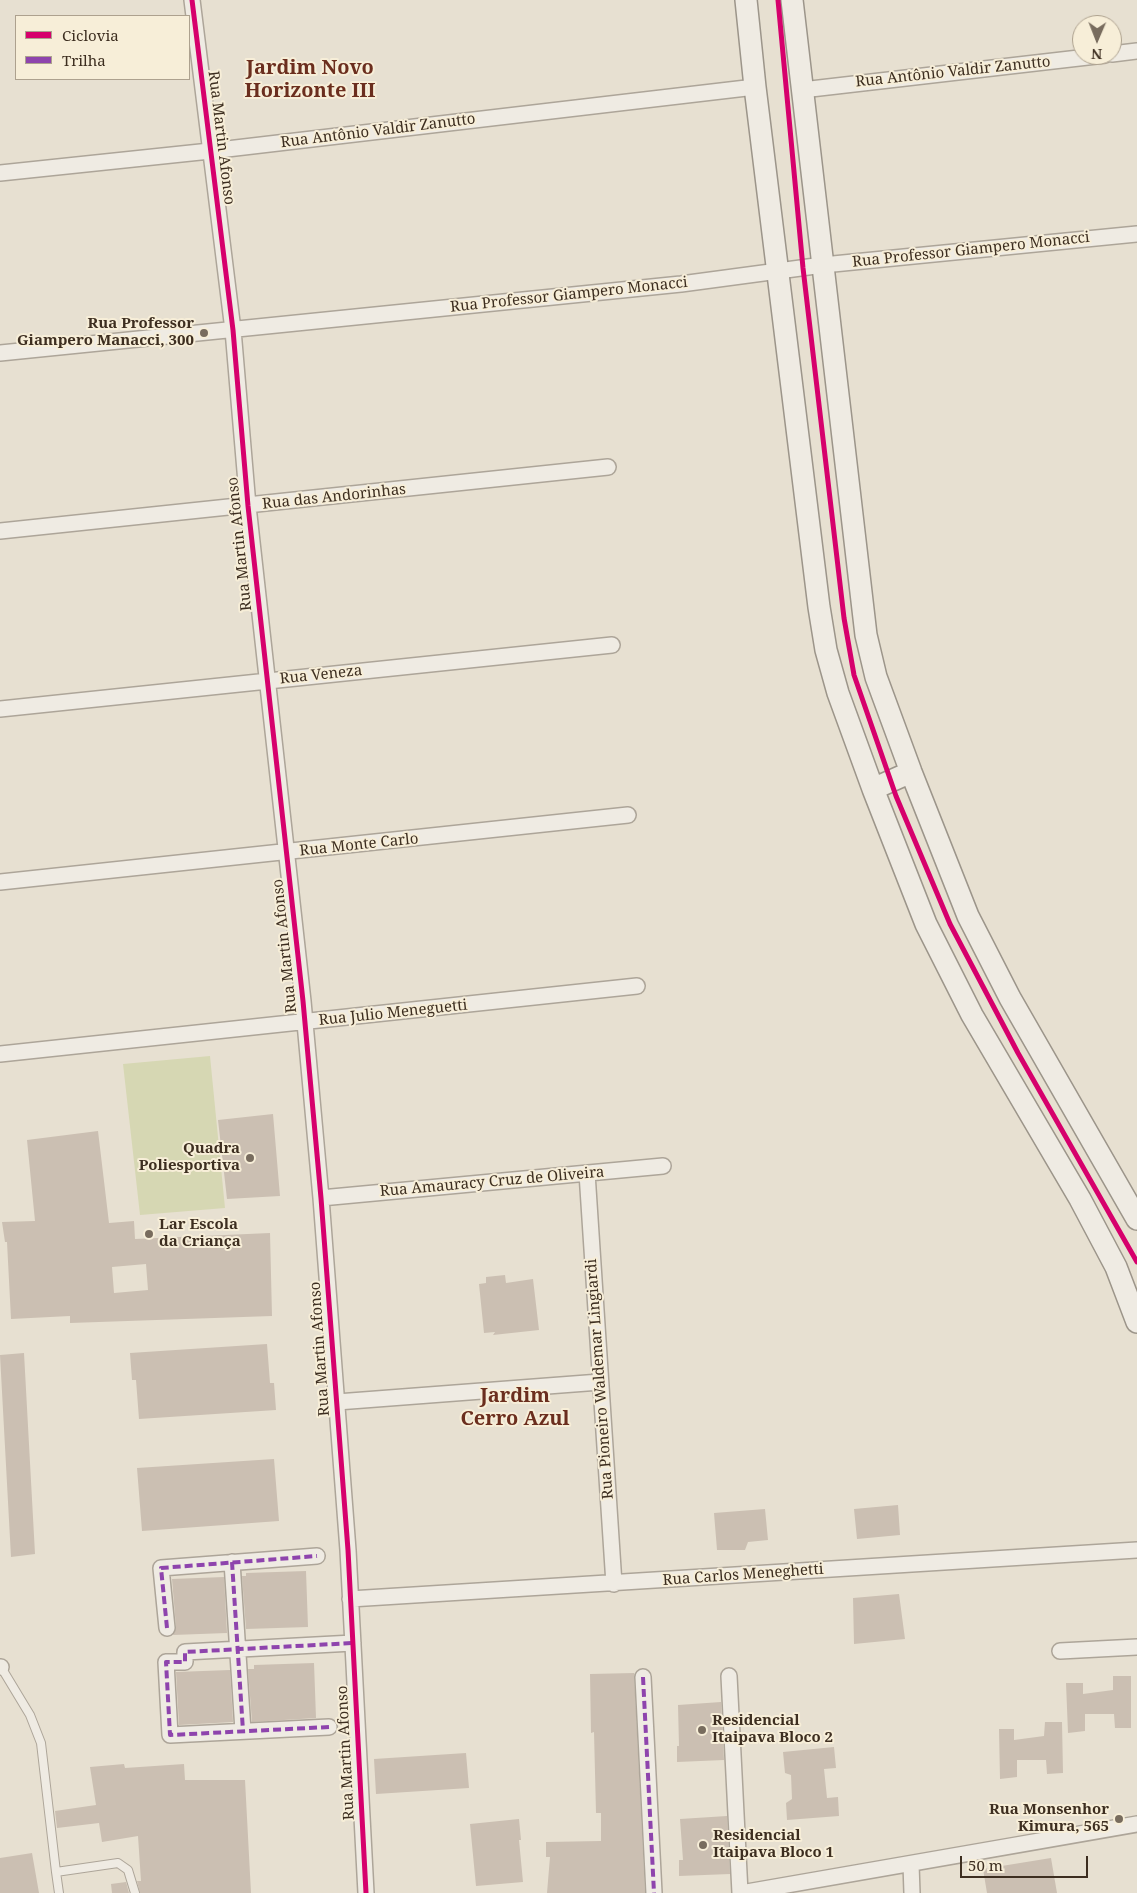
<!DOCTYPE html>
<html>
<head>
<meta charset="utf-8">
<style>
  body { margin:0 }
  #map { position:relative; width:1137px; height:1893px; overflow:hidden; background:#e7e0d1; font-family:"Noto Serif",serif }
  canvas { display:block }
  .legend { position:absolute; left:15px; top:15px; width:175px; height:65px; box-sizing:border-box; background:#f7eed8; border:1px solid #ada18e; margin:0; padding:6px 9px; list-style:none; font-size:15px; color:#3d2e20 }
  .legend li { display:flex; align-items:center; gap:10px; height:25px }
  .legend b { width:25px; border:1px solid #ada18e }
  .north { position:absolute; left:1072px; top:15px; width:50px; height:50px; box-sizing:border-box; background:#f7eed8; border:1px solid #ada18e; border-radius:50%; rotate:181deg; font-size:14px; font-weight:700; line-height:20px; text-align:center; color:#3d2e20 }
  .north::after { content:''; display:block; margin:auto; width:18px; height:22px; background:#786c5e; clip-path:polygon(50% 0,100% 100%,50% 72%,0 100%) }
  .scale { position:absolute; left:960px; top:1856px; width:128px; height:22px; box-sizing:border-box; border:2px solid #3d2e20; border-top:0; padding-left:6px; font-size:15px; line-height:18px; white-space:nowrap; color:#3d2e20; -webkit-text-stroke:4px #f7eed8; paint-order:stroke }
</style>
</head>
<body>
<div id="map">
<canvas width="1137" height="1893"></canvas>
<ul class="legend">
<li><b style="height:6px;background:#d6006c"></b>Ciclovia</li>
<li><b style="height:6px;background:#8e44ad"></b>Trilha</li>
</ul>
<div class="north">N</div>
<div class="scale">50 m</div>
</div>
<script>
const c = document.querySelector('canvas').getContext('2d');
c.lineJoin = 'round';
function fillPath(path, color) {
  c.fillStyle = color;
  c.fill(path, 'evenodd');
}
function poly(rows) {
  const path = new Path2D();
  for (const r of rows) {
    path.moveTo(r[0], r[1]);
    for (let i = 2; i < r.length; i += 2) path.lineTo(r[i], r[i + 1]);
  }
  return path;
}
function stroke(path, color, width, dash) {
  c.strokeStyle = color;
  c.lineWidth = width;
  c.lineCap = dash ? 'butt' : 'round';
  c.setLineDash(dash || []);
  c.stroke(path);
}
function drawText(font, color, halo, rows, align = 'center') {
  c.font = font + ' "Noto Serif",serif';
  c.lineWidth = 4;
  c.setLineDash([]);
  c.textBaseline = 'middle';
  c.strokeStyle = halo;
  c.fillStyle = color;
  for (const [text, x, y, turn = 0] of rows) {
    c.save();
    c.translate(x, y);
    c.rotate((+turn || 0) * Math.PI / 180);
    c.textAlign = isNaN(turn) ? turn : align;
    if (halo) c.strokeText(text, 0, 0);
    c.fillText(text, 0, 0);
    c.restore();
  }
}
fillPath(poly([
  [210,1056,225,1208,140,1215,123,1064]
]), '#d6d7b3');
fillPath(poly([
  [273,1114,280,1196,227,1199,218,1120],
  [98,1131,109,1223,134,1221,135,1239,270,1233,272,1316,70,1323,70,1316,11,1319,7,1242,5,1242,2,1222,35,1221,27,1140],
  [146,1264,148,1290,114,1293,112,1267],
  [505,1275,506,1283,533,1279,539,1330,493,1335,495,1332,484,1333,479,1284,486,1283,486,1277],
  [267,1344,270,1383,274,1383,276,1410,139,1419,136,1380,132,1380,130,1353],
  [24,1353,35,1554,11,1557,0,1355],
  [274,1459,279,1521,142,1531,137,1468],
  [898,1505,900,1535,857,1539,854,1509],
  [765,1509,768,1540,748,1542,745,1550,717,1550,714,1513],
  [306,1571,308,1627,246,1629,242,1576,246,1576,246,1573],
  [224,1577,227,1633,173,1635,176,1627,172,1579],
  [899,1594,905,1639,854,1644,853,1598],
  [314,1663,316,1718,252,1722,248,1669,254,1669,254,1665],
  [230,1670,233,1722,179,1725,176,1672],
  [634,1673,645,1893,547,1893,550,1857,546,1857,546,1842,601,1841,601,1813,596,1813,594,1732,591,1733,590,1674],
  [1113,1676,1131,1676,1131,1728,1115,1728,1114,1714,1085,1714,1085,1731,1068,1733,1066,1683,1083,1683,1083,1694,1113,1690],
  [721,1702,724,1760,677,1762,677,1746,679,1746,678,1705],
  [1045,1722,1062,1722,1063,1773,1047,1774,1046,1760,1017,1760,1017,1777,1000,1779,999,1729,1014,1729,1014,1740,1044,1736],
  [834,1747,836,1768,824,1769,827,1798,838,1797,839,1816,787,1820,786,1803,792,1799,791,1775,785,1773,783,1752],
  [466,1753,469,1788,376,1794,374,1759],
  [124,1764,125,1768,184,1764,185,1780,245,1780,251,1893,140,1893,137,1881,141,1881,138,1836,102,1842,99,1823,57,1828,55,1811,96,1805,90,1767],
  [727,1816,730,1874,679,1876,679,1860,683,1860,680,1819],
  [519,1819,521,1840,519,1840,523,1882,476,1886,470,1824],
  [32,1853,39,1893,0,1893,0,1858],
  [1051,1858,1057,1893,987,1893,983,1869],
  [126,1882,129,1893,112,1893,111,1884]
]), '#cbbfb2');
const lane = poly([
  [1,1667,30,1715,41,1743,56,1872],
  [59,1893,56,1872,118,1863,128,1870,135,1893]
]);
const street = poly([
  [192,0,233,330,248,506,303,1001,321,1198,348,1550,366,1893],
  [1112,54,1137,51],
  [802,90,1105,55],
  [0,173,210,151,755,87],
  [0,353,681,284,823,265,1137,234],
  [0,531,608,467],
  [0,709,612,645],
  [0,882,628,815],
  [0,1054,637,986],
  [587,1173,614,1584],
  [321,1198,663,1166],
  [337,1402,600,1382],
  [232,1562,243,1731],
  [350,1599,1137,1550],
  [167,1628,161,1568,317,1556],
  [1060,1651,1137,1647],
  [0,1667,1,1667],
  [729,1676,740,1893],
  [643,1677,654,1893],
  [329,1727,170,1735,166,1662,185,1662,185,1652,353,1643],
  [911,1864,912,1893],
  [741,1893,1137,1824]
]);
const secondary = poly([
  [746,0,755,87,819,607,826,650,838,693,873,789,926,924,972,1015,1080,1199,1116,1267,1137,1322],
  [792,0,866,635,876,677,911,772,968,916,1010,998,1137,1219],
  [873,789,911,772]
]);
stroke(lane, '#ada599', 10);
stroke(street, '#ada599', 18);
stroke(secondary, '#9c958a', 24);
stroke(lane, '#efebe3', 8);
stroke(street, '#efebe3', 15);
stroke(secondary, '#efebe3', 21);
stroke(poly([
  [232,1562,243,1731],
  [167,1628,161,1568,317,1556],
  [643,1677,654,1893],
  [329,1727,170,1735,166,1662,185,1662,185,1652,353,1643]
]), '#8e44ad', 4, [8, 4]);
stroke(poly([
  [192,0,233,330,248,506,303,1001,321,1198,348,1550,366,1893],
  [778,0,803,268,844,618,854,675,896,796,950,924,1018,1053,1137,1262]
]), '#d6006c', 5);
for (const [x, y, r, color] of [
  [204,333,5,"#786c5e"],
  [250,1158,5,"#786c5e"],
  [149,1234,5,"#786c5e"],
  [702,1730,5,"#786c5e"],
  [1119,1819,5,"#786c5e"],
  [703,1845,5,"#786c5e"]
]) {
  const dot = new Path2D();
  dot.arc(x, y, r, 0, 2 * Math.PI);
  c.fillStyle = color;
  c.fill(dot);
  stroke(dot, '#f7eed8', 2);
}
drawText('15px', '#3d2e20', '#f7eed8', [
  ["Rua Antônio Valdir Zanutto",953,72,-6],
  ["Rua Antônio Valdir Zanutto",378,131,-7],
  ["Rua Martin Afonso",221,138,83],
  ["Rua Professor Giampero Monacci",971,250,-6],
  ["Rua Professor Giampero Monacci",569,295,-6],
  ["Rua das Andorinhas",334,497,-6],
  ["Rua Martin Afonso",240,544,-96],
  ["Rua Veneza",321,675,-6],
  ["Rua Monte Carlo",359,845,-6],
  ["Rua Martin Afonso",285,946,-96],
  ["Rua Julio Meneguetti",393,1013,-6],
  ["Rua Amauracy Cruz de Oliveira",492,1182,-5],
  ["Rua Martin Afonso",320,1349,-94],
  ["Rua Pioneiro Waldemar Lingiardi",600,1379,-94],
  ["Rua Carlos Meneghetti",743,1575,-4],
  ["Rua Martin Afonso",346,1753,-93]
]);
drawText('bold 15px', '#3d2e20', '#f7eed8', [
  ["Rua Professor",194,324],
  ["Giampero Manacci, 300",194,341],
  ["Quadra",240,1149],
  ["Poliesportiva",240,1166],
  ["Lar Escola",159,1225,"left"],
  ["da Criança",159,1242,"left"],
  ["Residencial",712,1721,"left"],
  ["Itaipava Bloco 2",712,1738,"left"],
  ["Rua Monsenhor",1109,1810],
  ["Kimura, 565",1109,1827],
  ["Residencial",713,1836,"left"],
  ["Itaipava Bloco 1",713,1853,"left"]
], 'right');
drawText('bold 20px', '#6b2e1e', '#f7eed8', [
  ["Jardim Novo",310,68],
  ["Horizonte III",310,91],
  ["Jardim",515,1396],
  ["Cerro Azul",515,1419]
]);
</script>
</body>
</html>
